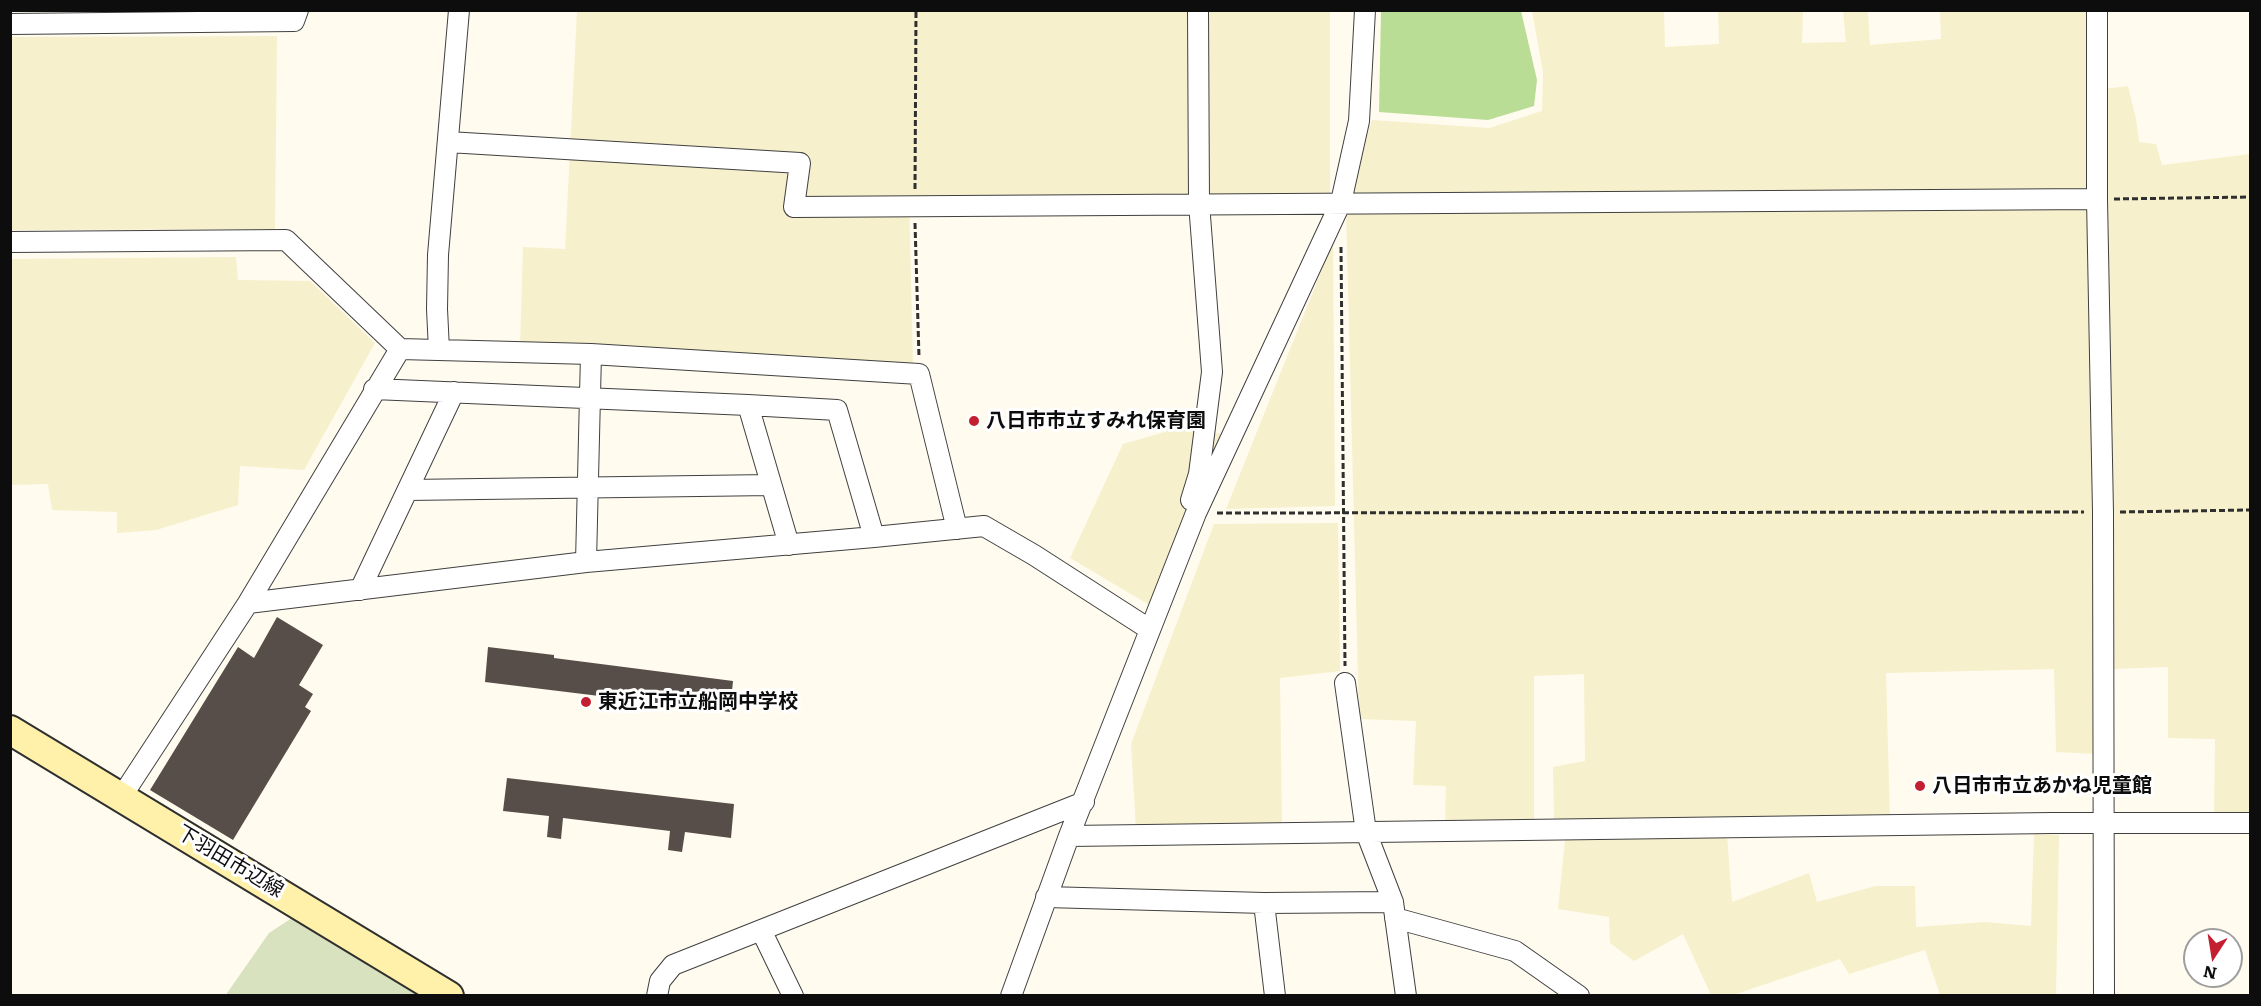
<!DOCTYPE html>
<html>
<head>
<meta charset="utf-8">
<style>
  body { margin:0 }
  #map { position:relative; width:2261px; height:1006px; overflow:hidden; background:#fffbee; font-family:Literata,serif }
  canvas { display:block }
  .frame { position:absolute; inset:0; border:12px solid #0d0d0d; pointer-events:none }
  .north { position:absolute; left:2183px; top:928px; width:60px; height:60px; box-sizing:border-box; background:#fff; border:2px solid #9e9e9e; border-radius:50%; rotate:192deg; font-size:16px; font-weight:700; line-height:24px; text-align:center; color:#0d0d0d }
  .north::after { content:''; display:block; margin:auto; width:21px; height:27px; background:#c41f30; clip-path:polygon(50% 0,100% 100%,50% 72%,0 100%) }
</style>
</head>
<body>
<div id="map">
<canvas width="2261" height="1006"></canvas>
<div class="frame"></div>
<div class="north">N</div>
</div>
<script>
const c = document.querySelector('canvas').getContext('2d');
c.lineJoin = 'round';
function fillPath(path, color) {
  c.fillStyle = color;
  c.fill(path, 'evenodd');
}
function poly(rows) {
  const path = new Path2D();
  for (const r of rows) {
    path.moveTo(r[0], r[1]);
    for (let i = 2; i < r.length; i += 2) path.lineTo(r[i], r[i + 1]);
  }
  return path;
}
function stroke(path, color, width, dash) {
  c.strokeStyle = color;
  c.lineWidth = width;
  c.lineCap = dash ? 'butt' : 'round';
  c.setLineDash(dash || []);
  c.stroke(path);
}
function drawText(font, color, halo, rows, align = 'center') {
  c.font = font + ' Literata,"Noto Sans JP",serif';
  c.lineWidth = 6;
  c.setLineDash([]);
  c.textBaseline = 'middle';
  c.strokeStyle = halo;
  c.fillStyle = color;
  for (const [text, x, y, turn = 0] of rows) {
    c.save();
    c.translate(x, y);
    c.rotate((+turn || 0) * Math.PI / 180);
    c.textAlign = isNaN(turn) ? turn : align;
    if (halo) c.strokeText(text, 0, 0);
    c.fillText(text, 0, 0);
    c.restore();
  }
}
fillPath(poly([
  [11,10,279,11,278,12],
  [577,11,1330,11,1330,195,909,196,913,366,520,347,523,247,565,249],
  [1532,11,1664,11,1665,47,1719,44,1718,11,1803,11,1802,43,1846,42,1843,11,1868,11,1870,45,1941,39,1940,11,2091,11,2091,190,1349,193,1372,120,1489,128,1542,111,1543,72],
  [277,36,275,229,11,230,11,37],
  [2128,86,2136,119,2139,142,2156,144,2162,165,2250,154,2250,816,2214,817,2215,739,2168,738,2168,667,2112,669,2104,89],
  [2091,206,2100,754,2056,752,2054,669,1886,673,1890,819,1554,822,1553,767,1585,761,1584,674,1534,676,1534,822,1445,822,1446,786,1413,785,1416,721,1359,719,1346,210],
  [1333,242,1335,506,1226,509],
  [236,257,238,280,310,281,375,343,304,470,240,466,238,505,156,530,117,533,117,512,52,510,48,484,11,485,11,259],
  [1175,429,1233,435,1158,610,1070,558,1123,444],
  [1338,523,1340,671,1280,678,1282,825,1136,830,1131,744,1214,524],
  [2034,834,2059,835,2056,995,1940,995,1925,950,1849,974,1840,959,1733,995,1711,995,1683,934,1634,961,1610,943,1609,917,1558,909,1565,840,1727,835,1732,902,1809,873,1817,902,1876,886,1915,886,1916,927,1985,922,2031,926]
]), '#f6f0cc');
fillPath(poly([
  [1381,11,1521,11,1537,80,1534,106,1488,120,1379,112]
]), '#b9dd94');
fillPath(poly([
  [295,916,422,996,225,996,269,933]
]), '#d8e2be');
fillPath(poly([
  [277,617,323,645,299,685,313,694,305,707,311,711,233,840,150,790,238,647,254,658],
  [488,647,554,655,554,658,733,681,730,712,485,682],
  [507,778,734,804,731,838,685,832,682,852,668,850,670,831,563,818,561,839,547,837,549,816,503,811]
]), '#574e49');
const minor = poly([
  [2097,10,2097,199,2103,512,2104,996],
  [10,24,294,21,298,10],
  [448,142,800,163,794,207,2097,199],
  [10,242,286,240,400,349,591,354,919,374,957,529],
  [439,350,437,309,438,255,459,10],
  [374,389,748,405,789,545],
  [748,405,837,410,874,537],
  [408,490,771,485],
  [1191,500,1199,474,1212,372,1199,203,1198,10],
  [586,562,591,354],
  [360,590,454,392],
  [248,603,586,562,874,537,984,526,1034,555,1149,629],
  [1345,683,1366,832,1393,902,1406,996],
  [122,796,248,603,400,349],
  [1069,836,2052,823,2250,823],
  [1046,897,1264,903,1393,902],
  [1264,903,1275,996],
  [1395,918,1515,951,1579,996],
  [762,932,793,996],
  [657,996,660,981,673,965,1084,802],
  [1011,996,1069,836,1196,513,1341,202,1359,121,1365,10]
]);
const secondary = poly([
  [10,730,449,996]
]);
stroke(minor, '#404040', 22);
stroke(secondary, '#2f2f2f', 32);
stroke(poly([
  [915,189,916,10],
  [2114,199,2250,197],
  [915,223,919,357],
  [1341,247,1345,666],
  [2120,512,2250,510],
  [1217,513,2084,512]
]), '#2f2f2f', 3, [6, 3]);
stroke(minor, '#fff', 20);
stroke(secondary, '#fff1a9', 28);
for (const [x, y, r, color] of [
  [974,421,6,"#c41f30"],
  [586,702,6,"#c41f30"],
  [1920,786,6,"#c41f30"]
]) {
  const dot = new Path2D();
  dot.arc(x, y, r, 0, 2 * Math.PI);
  c.fillStyle = color;
  c.fill(dot);
  stroke(dot, '#fff', 2);
}
drawText('bold 20px', '#0d0d0d', '#fff', [
  ["八日市市立すみれ保育園",986,421],
  ["東近江市立船岡中学校",598,702],
  ["八日市市立あかね児童館",1932,786]
], 'left');
drawText('20px', '#0d0d0d', '#fff', [
  ["下羽田市辺線",230,862,31]
]);
</script>
</body>
</html>
